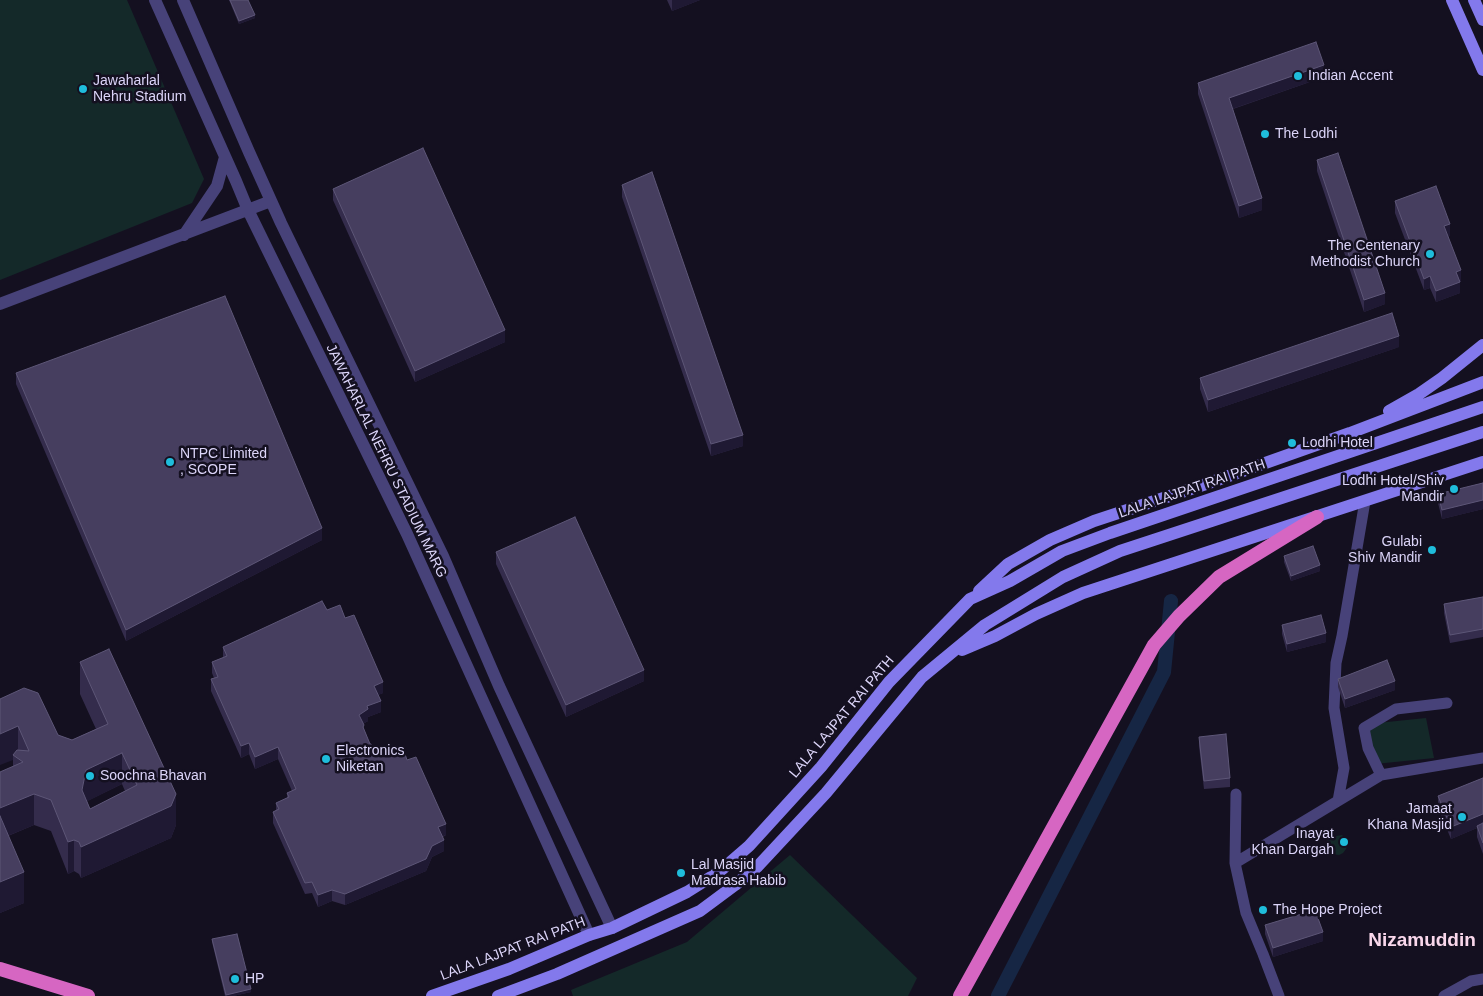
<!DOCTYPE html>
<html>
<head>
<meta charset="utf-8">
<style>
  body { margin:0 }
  canvas { display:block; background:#141020 }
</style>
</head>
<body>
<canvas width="1483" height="996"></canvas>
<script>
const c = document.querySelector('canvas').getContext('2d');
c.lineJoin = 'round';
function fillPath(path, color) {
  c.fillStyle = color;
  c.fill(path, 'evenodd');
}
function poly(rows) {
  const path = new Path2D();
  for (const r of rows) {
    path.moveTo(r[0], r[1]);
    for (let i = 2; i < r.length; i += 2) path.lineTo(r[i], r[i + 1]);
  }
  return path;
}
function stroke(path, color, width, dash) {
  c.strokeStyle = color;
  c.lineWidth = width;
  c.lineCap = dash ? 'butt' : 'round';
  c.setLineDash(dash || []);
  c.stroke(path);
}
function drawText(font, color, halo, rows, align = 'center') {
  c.font = font + ' Helvetica,sans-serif';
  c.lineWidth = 5;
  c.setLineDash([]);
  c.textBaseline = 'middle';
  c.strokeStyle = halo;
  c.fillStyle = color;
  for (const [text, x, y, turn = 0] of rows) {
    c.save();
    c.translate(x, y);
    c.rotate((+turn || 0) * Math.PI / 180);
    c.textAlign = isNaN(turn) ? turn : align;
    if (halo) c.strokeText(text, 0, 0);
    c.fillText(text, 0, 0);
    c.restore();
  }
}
fillPath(poly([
  [0,0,127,0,204,179,192,203,0,280],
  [1426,718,1434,758,1375,764,1368,724],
  [1342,835,1346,840,1347,846,1346,849,1343,853,1339,855,1332,854,1328,849,1328,842,1326,838],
  [790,855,917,978,908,996,573,996,571,990,687,942]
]), '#142929');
stroke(poly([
  [998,996,1164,672,1171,601]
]), '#162644', 14);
stroke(poly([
  [1381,775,1368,748,1364,728,1396,709,1447,703],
  [1236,794,1235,863,1246,913,1263,954,1279,996],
  [1338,801,1344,768,1334,708,1336,663,1342,636,1365,501],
  [1235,863,1381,775,1483,758],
  [1444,996,1471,981,1483,979]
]), '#474279', 11);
stroke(poly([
  [155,0,236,181,248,210,407,534,589,935],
  [183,0,249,152,281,223,443,556,499,686,612,928],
  [184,235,217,186,225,157],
  [0,304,271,201]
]), '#474279', 12);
stroke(poly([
  [1452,0,1483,70],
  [1474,0,1483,20],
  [1389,411,1419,394,1442,378,1483,345],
  [979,591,1008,564,1050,540,1094,521,1206,484,1350,433,1483,382],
  [962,650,995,636,1036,614,1083,593,1483,462],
  [432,996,509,969,589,935,612,928,687,892,719,872,749,846,821,767,889,682,970,599,1010,581,1062,551,1110,533,1483,407],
  [498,996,557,974,700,911,735,885,758,866,826,793,922,677,985,625,1063,577,1120,551,1483,432]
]), '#8379ec', 12);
stroke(poly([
  [0,969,88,996],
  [960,996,1154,645,1179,616,1219,577,1317,517]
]), '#d666c2', 14);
fillPath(poly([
  [229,0,248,0,255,18,239,24],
  [667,0,700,0,672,11],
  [1324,77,1233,109,1262,210,1239,218,1198,94,1198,83],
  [1317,160,1385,304,1364,312,1317,171],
  [622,185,743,446,711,456,622,197],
  [333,189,505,342,415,382,333,200],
  [1395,201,1450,236,1448,236,1461,281,1460,282,1460,293,1436,302,1430,288,1424,290,1395,213],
  [1399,347,1208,412,1200,389,1200,378],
  [16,373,322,540,126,641,16,384],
  [1483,483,1483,509,1442,519,1438,503,1438,494],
  [496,552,644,681,566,717,496,564],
  [1284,556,1320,571,1291,581,1284,562],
  [1483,597,1483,637,1450,643,1444,613,1444,604],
  [327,610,345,618,383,693,378,695,381,712,368,717,368,721,363,724,364,729,370,744,375,753,388,753,407,760,446,835,443,837,444,851,432,857,426,871,345,905,332,901,318,907,312,893,305,894,273,823,273,812,276,810,276,803,287,798,287,793,292,791,278,759,255,769,249,754,241,758,211,691,211,679,214,678,212,673,212,662,223,658,223,647],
  [1282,625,1326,642,1287,652,1282,634],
  [80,662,176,825,171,838,81,878,79,874,74,871,68,874,51,831,34,825,8,836,24,903,0,913,13,767,13,760,0,699,58,735,72,740,96,729,80,694],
  [122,784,125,791,90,809,87,801],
  [1338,679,1395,690,1345,708,1338,687],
  [1199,737,1230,778,1230,787,1204,789,1199,746],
  [1483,778,1483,854,1477,837,1477,828,1451,839,1438,808,1438,796],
  [1265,925,1323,941,1273,957,1265,934],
  [212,939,251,992,233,996,225,996,212,942]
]), '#342c4c');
fillPath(poly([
  [672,0,700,0,672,11],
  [255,15,255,18,239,24,239,21],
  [1324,65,1324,77,1229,110,1229,98],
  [1262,198,1262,210,1239,218,1239,206],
  [1450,224,1450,236,1444,238,1444,226],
  [1461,270,1461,281,1456,283,1456,272],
  [1430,276,1430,288,1424,290,1424,279],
  [1460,282,1460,293,1436,302,1436,291],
  [1385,293,1385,304,1364,312,1364,300],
  [505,330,505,342,415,382,415,371],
  [1399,336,1399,347,1208,412,1208,400],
  [743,435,743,446,711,456,711,444],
  [1483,500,1483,509,1442,519,1442,510],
  [322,528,322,540,126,641,126,630],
  [1320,565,1320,571,1291,581,1291,576],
  [1326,633,1326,642,1287,652,1287,644],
  [644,670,644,681,566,717,566,705],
  [1395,681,1395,690,1345,708,1345,699],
  [383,682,383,693,374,697,374,686],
  [381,701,381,712,368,717,368,721,359,726,359,715,367,706],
  [18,726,18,757,13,755,13,760,0,765,0,734],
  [249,743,249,754,241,758,241,746],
  [278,747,278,759,255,769,255,757],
  [122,753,122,784,86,802,82,790,86,770],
  [34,794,34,825,0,839,0,808],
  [176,794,176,825,171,838,81,878,81,847],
  [1483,814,1483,825,1477,826,1477,828,1451,839,1451,827],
  [446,824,446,835,438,838,438,827],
  [74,840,74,871,68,874,68,842],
  [444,840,444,851,432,857,426,871,345,905,345,894],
  [24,872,24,903,0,913,0,882],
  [332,890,332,901,318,907,318,895],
  [1323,932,1323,941,1273,957,1273,948],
  [251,989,251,992,233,996,226,996,226,995]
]), '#1f1933');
const building = poly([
  [230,0,248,0,255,15,239,21,230,0],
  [1316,42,1324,65,1229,98,1262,198,1239,206,1198,83,1316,42],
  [423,148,505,330,415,371,333,189,423,148],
  [1338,153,1385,293,1364,300,1317,160,1338,153],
  [652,172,743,435,711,444,622,185,652,172],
  [1436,186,1450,224,1444,226,1461,270,1456,272,1460,282,1436,291,1430,276,1424,279,1395,201,1436,186],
  [225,296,322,528,126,630,16,373,225,296],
  [1392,313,1399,336,1208,400,1200,378,1392,313],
  [1483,483,1483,500,1442,510,1438,494,1483,483],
  [575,517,644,670,566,705,496,552,575,517],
  [1313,546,1320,565,1291,576,1284,556,1313,546],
  [1483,597,1483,629,1450,635,1444,604,1483,597],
  [322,601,327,610,340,605,345,618,354,615,383,682,374,686,381,701,367,706,368,709,359,715,364,725,363,727,370,744,371,744,375,753,386,748,388,753,403,748,407,760,416,757,446,824,438,827,444,840,432,846,426,859,345,894,332,890,318,895,312,882,305,883,273,812,279,809,276,803,289,797,287,793,296,789,278,747,255,757,249,743,241,746,211,679,218,677,212,662,227,656,223,647,322,601],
  [1321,615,1326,633,1287,644,1282,625,1321,615],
  [109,649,176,794,171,806,81,847,79,842,74,840,68,842,51,800,34,794,0,808,0,772,23,762,13,755,17,750,29,751,18,726,0,734,0,699,24,688,38,693,58,735,72,740,108,724,80,662,109,649],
  [122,753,137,785,90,809,82,790,86,770,122,753],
  [1387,660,1395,681,1345,699,1338,679,1387,660],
  [1226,734,1230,778,1204,781,1199,737,1226,734],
  [1483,778,1483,814,1451,827,1438,796,1483,778],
  [0,816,24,872,0,882,0,816],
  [1483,823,1483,843,1477,826,1483,823],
  [1315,910,1323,932,1273,948,1265,925,1315,910],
  [237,934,251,989,226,995,212,939,237,934]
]);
fillPath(building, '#463e5f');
stroke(building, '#5d5677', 1);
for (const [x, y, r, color] of [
  [1298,76,5,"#1fbddb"],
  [83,89,5,"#1fbddb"],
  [1265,134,5,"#1fbddb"],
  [1430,254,5,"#1fbddb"],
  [1292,443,5,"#1fbddb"],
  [170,462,5,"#1fbddb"],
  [1454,489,5,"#1fbddb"],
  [1432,550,5,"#1fbddb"],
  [326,759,5,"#1fbddb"],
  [90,776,5,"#1fbddb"],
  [1462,817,5,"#1fbddb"],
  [1344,842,5,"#1fbddb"],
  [681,873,5,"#1fbddb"],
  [1263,910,5,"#1fbddb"],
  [235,979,5,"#1fbddb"]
]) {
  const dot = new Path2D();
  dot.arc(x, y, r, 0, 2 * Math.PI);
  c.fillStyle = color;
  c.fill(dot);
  stroke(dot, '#141020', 2);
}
drawText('14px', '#dcd5f9', '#141020', [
  ["Indian Accent",1308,76],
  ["Jawaharlal",93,81],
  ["Nehru Stadium",93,97],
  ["The Lodhi",1275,134],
  ["The Centenary",1420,246,"right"],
  ["Methodist Church",1420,262,"right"],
  ["Lodhi Hotel",1302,443],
  ["NTPC Limited",180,454],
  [", SCOPE",180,470],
  ["Lodhi Hotel/Shiv",1444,481,"right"],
  ["Mandir",1444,497,"right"],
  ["Gulabi",1422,542,"right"],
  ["Shiv Mandir",1422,558,"right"],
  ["Electronics",336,751],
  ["Niketan",336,767],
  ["Soochna Bhavan",100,776],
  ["Jamaat",1452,809,"right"],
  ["Khana Masjid",1452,825,"right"],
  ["Inayat",1334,834,"right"],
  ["Khan Dargah",1334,850,"right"],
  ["Lal Masjid",691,865],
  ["Madrasa Habib",691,881],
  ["The Hope Project",1273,910],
  ["HP",245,979]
], 'left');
drawText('14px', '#dcd5f9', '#141020', [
  ["JAWAHARLAL NEHRU STADIUM MARG",386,461,64],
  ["LALA LAJPAT RAI PATH",1192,489,-19],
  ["LALA LAJPAT RAI PATH",842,717,-50],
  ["LALA LAJPAT RAI PATH",513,949,-21]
]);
drawText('bold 19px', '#f9d7eb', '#141020', [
  ["Nizamuddin",1422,941]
]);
</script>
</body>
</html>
